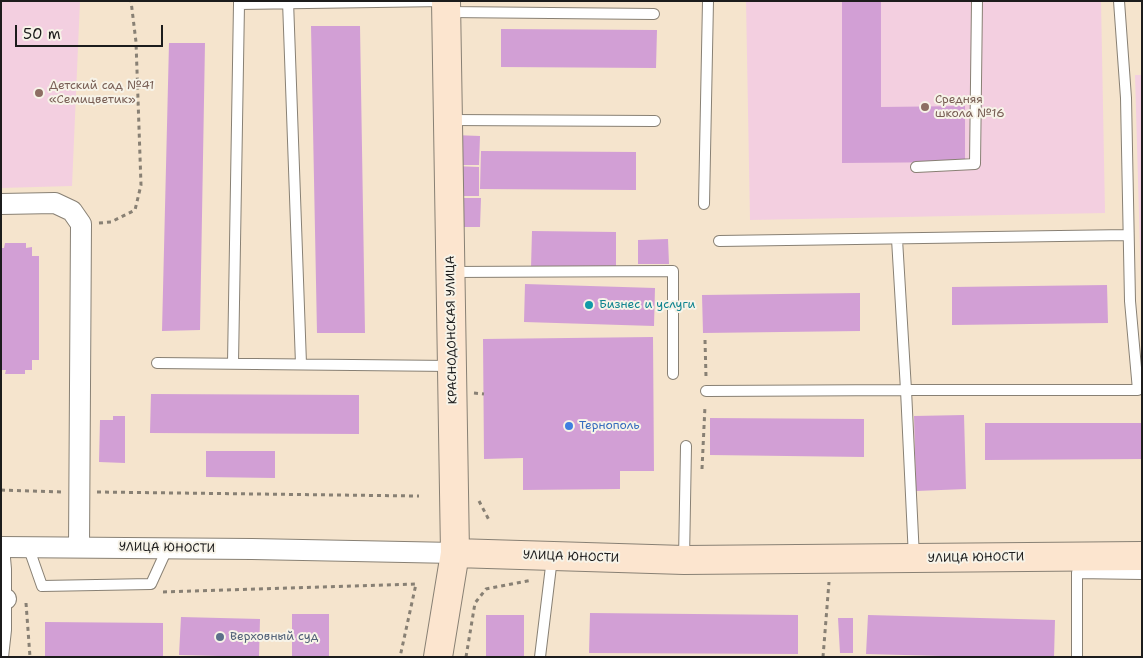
<!DOCTYPE html>
<html>
<head>
<meta charset="utf-8">
<style>
  body { margin:0 }
  #map { position:relative; width:1143px; height:658px; overflow:hidden; background:#f5e4cd; font-family:"Shantell Sans",sans-serif }
  canvas { display:block }
  .frame { position:absolute; inset:0; border:2px solid #1c1c1c; pointer-events:none }
  .scale { position:absolute; left:15px; top:25px; width:148px; height:22px; box-sizing:border-box; border:2px solid #1c1c1c; border-top:0; padding-left:6px; font-size:15px; line-height:18px; white-space:nowrap; color:#1c1c1c; -webkit-text-stroke:4px #f7f3e8; paint-order:stroke }
</style>
</head>
<body>
<div id="map">
<canvas width="1143" height="658"></canvas>
<div class="frame"></div>
<div class="scale">50 m</div>
</div>
<script>
const c = document.querySelector('canvas').getContext('2d');
c.lineJoin = 'round';
function fillPath(path, color) {
  c.fillStyle = color;
  c.fill(path, 'evenodd');
}
function poly(rows) {
  const path = new Path2D();
  for (const r of rows) {
    path.moveTo(r[0], r[1]);
    for (let i = 2; i < r.length; i += 2) path.lineTo(r[i], r[i + 1]);
  }
  return path;
}
function stroke(path, color, width, dash) {
  c.strokeStyle = color;
  c.lineWidth = width;
  c.lineCap = dash ? 'butt' : 'round';
  c.setLineDash(dash || []);
  c.stroke(path);
}
function drawText(font, color, halo, rows, align = 'center') {
  c.font = font + ' "Shantell Sans",sans-serif';
  c.lineWidth = 4;
  c.setLineDash([]);
  c.textBaseline = 'middle';
  c.strokeStyle = halo;
  c.fillStyle = color;
  for (const [text, x, y, turn = 0] of rows) {
    c.save();
    c.translate(x, y);
    c.rotate((+turn || 0) * Math.PI / 180);
    c.textAlign = isNaN(turn) ? turn : align;
    if (halo) c.strokeText(text, 0, 0);
    c.fillText(text, 0, 0);
    c.restore();
  }
}
fillPath(poly([
  [1,1,80,1,72,186,1,188],
  [746,1,1101,1,1105,213,750,220],
  [1135,75,1142,75,1142,285,1141,285]
]), '#f3cfe0');
fillPath(poly([
  [842,1,881,1,881,107,965,106,965,162,842,163],
  [311,26,360,26,365,333,317,333],
  [501,29,657,30,656,68,501,67],
  [169,43,205,43,200,330,162,331],
  [454,135,480,136,479,165,454,165],
  [481,151,636,152,636,190,480,189],
  [454,166,479,167,479,196,454,196],
  [455,198,481,198,480,227,455,227],
  [532,231,616,232,616,268,531,268],
  [668,239,669,264,638,264,638,240],
  [5,243,26,243,26,248,32,247,32,256,39,256,39,360,32,360,32,370,25,370,25,374,5,374,6,370,1,370,1,248,4,248],
  [525,284,655,288,654,326,524,322],
  [1107,285,1108,323,952,325,952,287],
  [860,293,860,331,703,333,702,295],
  [653,337,654,471,620,471,620,489,523,490,523,458,484,459,483,339],
  [151,394,359,395,359,434,150,433],
  [964,415,966,489,916,491,914,416],
  [113,416,125,416,125,463,99,462,100,420,113,420],
  [710,418,864,419,864,457,710,455],
  [985,423,1142,423,1142,459,985,460],
  [206,451,275,451,275,478,206,477],
  [590,613,798,615,798,654,589,653],
  [292,614,329,614,329,657,292,657],
  [486,615,524,615,524,657,486,657],
  [868,615,1055,620,1054,657,979,657,866,654],
  [181,617,260,619,259,657,179,655],
  [838,618,853,618,853,653,840,653],
  [45,622,163,623,163,657,45,657]
]), '#d29fd5');
const lane = poly([
  [239,1,239,4,445,1],
  [288,1,301,364],
  [448,12,654,14],
  [448,120,655,121],
  [916,167,975,164,977,1],
  [704,204,708,1],
  [719,241,1128,235],
  [451,272,673,271,673,374],
  [157,363,451,366],
  [233,363,239,4],
  [706,391,906,390,897,239],
  [28,546,42,586,151,584,167,549],
  [914,558,906,390,1138,390,1130,301,1126,98,1119,1],
  [684,560,686,446],
  [1078,569,1077,573,1142,574],
  [3,657,6,630,6,569,4,547],
  [540,657,552,558],
  [1077,657,1077,573]
]);
const street = poly([
  [1,204,55,203,72,211,81,224,79,547],
  [1,547,252,549,455,553],
  [1,599,6,599]
]);
const secondary = poly([
  [455,553,684,560,1142,556],
  [438,657,455,553,446,1]
]);
stroke(lane, '#888074', 12);
stroke(street, '#888074', 22);
stroke(secondary, '#888074', 30);
stroke(poly([
  [99,223,111,222,135,210,141,185,136,42,131,1],
  [705,340,706,377],
  [474,393,484,394],
  [702,469,705,406],
  [1,490,61,492],
  [97,492,419,496],
  [479,501,489,520],
  [163,592,416,584,400,657],
  [26,603,30,657],
  [466,657,475,603,486,589,532,580],
  [823,657,829,582]
]), '#888074', 3, [4, 4]);
stroke(lane, '#fff', 10);
stroke(street, '#fff', 20);
stroke(secondary, '#fce5cf', 28);
for (const [x, y, r, color] of [
  [39,93,5,"#8d6e63"],
  [925,107,5,"#8d6e63"],
  [589,305,5,"#0f9aa8"],
  [569,426,5,"#3f7fe0"],
  [220,637,5,"#5c6f8a"]
]) {
  const dot = new Path2D();
  dot.arc(x, y, r, 0, 2 * Math.PI);
  c.fillStyle = color;
  c.fill(dot);
  stroke(dot, '#f7f3e8', 2);
}
drawText('12px', '#785e54', '#f7f3e8', [
  ["Детский сад №41",49,86],
  ["«Семицветик»",49,100],
  ["Средняя",935,100],
  ["школа №16",935,114]
], 'left');
drawText('12px', '#0d838f', '#f7f3e8', [
  ["Бизнес и услуги",599,305]
], 'left');
drawText('12px', '#1c1c1c', '#f7f3e8', [
  ["КРАСНОДОНСКАЯ УЛИЦА",452,330,-91],
  ["УЛИЦА ЮНОСТИ",167,548,1],
  ["УЛИЦА ЮНОСТИ",571,557,2],
  ["УЛИЦА ЮНОСТИ",976,558,-1]
]);
drawText('12px', '#366cbe', '#f7f3e8', [
  ["Тернополь",579,426]
], 'left');
drawText('12px', '#4e5e75', '#f7f3e8', [
  ["Верховный суд",230,637]
], 'left');
</script>
</body>
</html>
